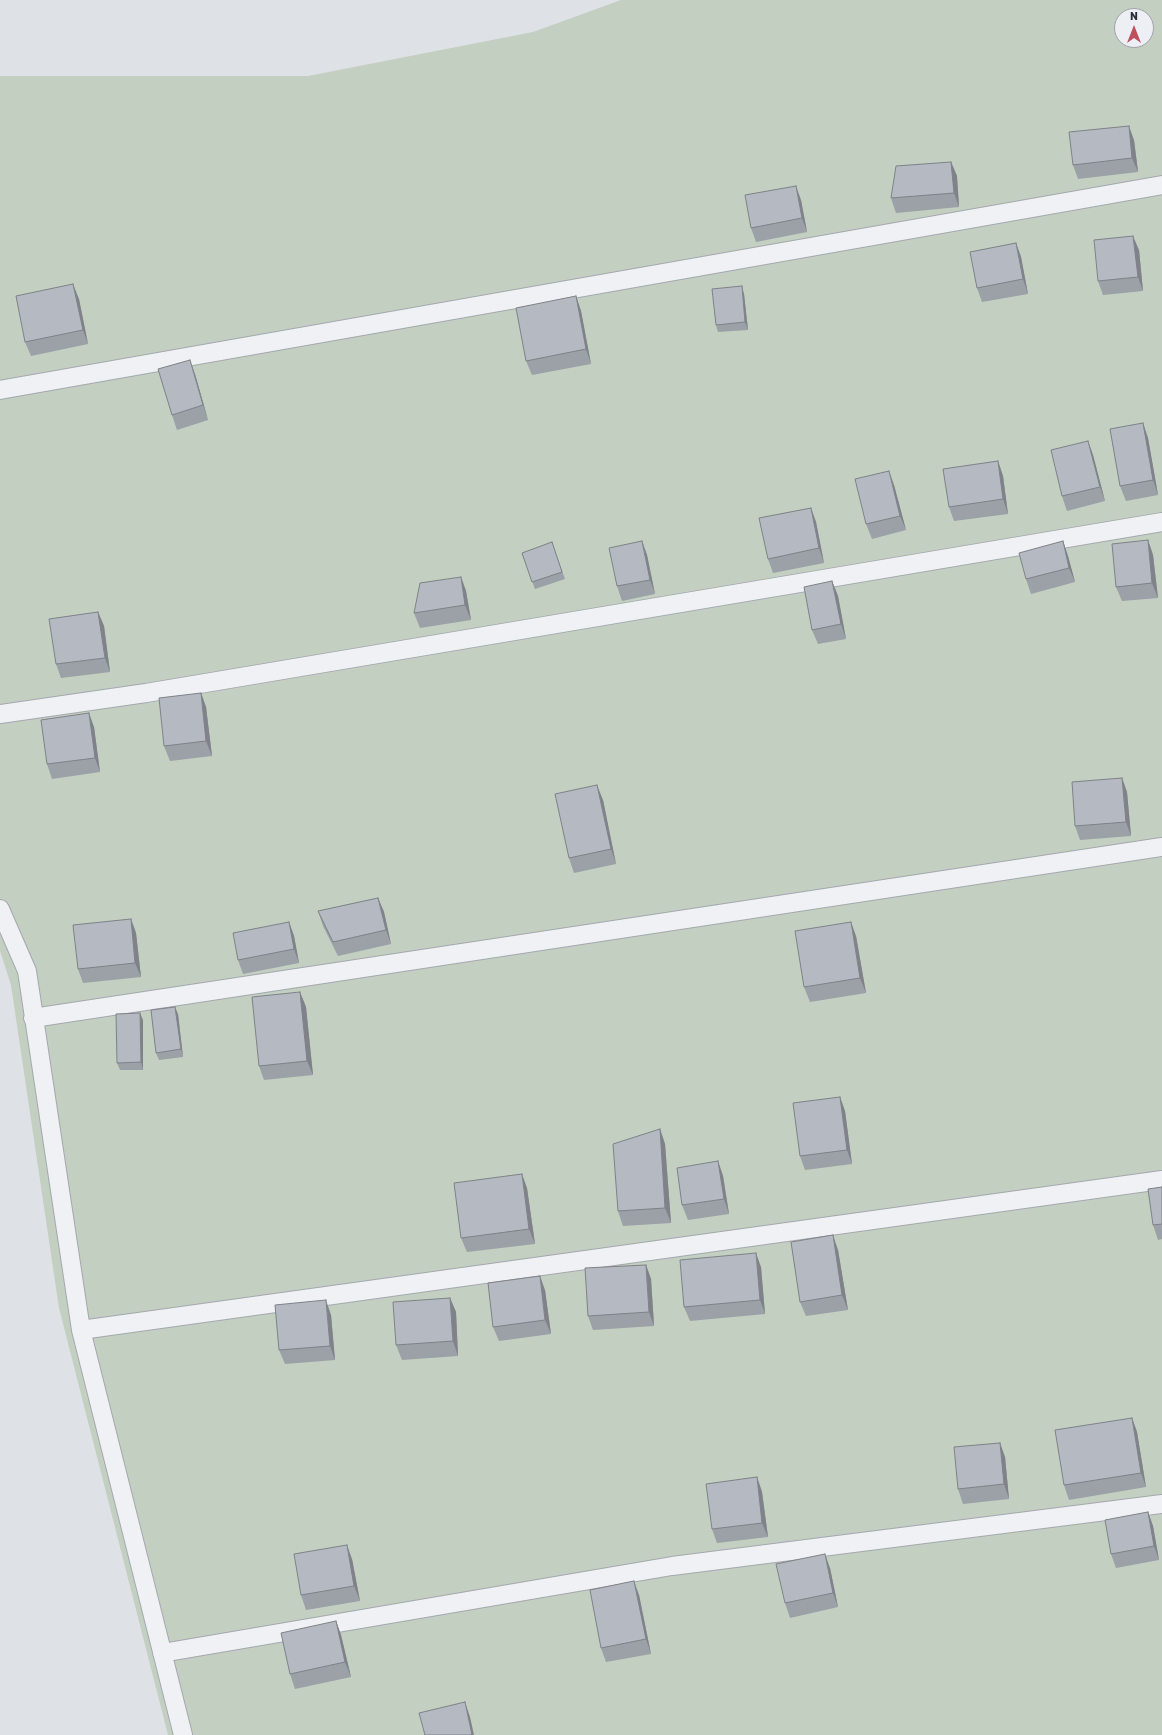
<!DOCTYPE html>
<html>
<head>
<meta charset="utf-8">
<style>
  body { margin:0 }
  #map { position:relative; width:1162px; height:1735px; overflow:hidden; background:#dee1e6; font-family:Rubik,sans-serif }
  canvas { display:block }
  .north { position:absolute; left:1114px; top:8px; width:40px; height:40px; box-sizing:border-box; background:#edeff4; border:1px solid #9fa2aa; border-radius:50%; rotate:0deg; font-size:11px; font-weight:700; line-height:16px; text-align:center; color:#292f3b }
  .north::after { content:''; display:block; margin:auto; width:14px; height:18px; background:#be4f5d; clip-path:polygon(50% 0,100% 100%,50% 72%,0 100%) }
</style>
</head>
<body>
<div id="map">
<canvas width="1162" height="1735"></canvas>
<div class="north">N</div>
</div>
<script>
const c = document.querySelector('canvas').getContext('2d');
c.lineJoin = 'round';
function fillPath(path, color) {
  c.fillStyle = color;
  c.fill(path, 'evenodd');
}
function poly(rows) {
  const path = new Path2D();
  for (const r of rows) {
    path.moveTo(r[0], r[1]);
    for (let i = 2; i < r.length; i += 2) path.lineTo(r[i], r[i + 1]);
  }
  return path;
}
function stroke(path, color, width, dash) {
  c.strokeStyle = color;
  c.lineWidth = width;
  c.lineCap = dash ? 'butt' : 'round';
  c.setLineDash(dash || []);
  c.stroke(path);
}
fillPath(poly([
  [621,0,1162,0,1162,1735,168,1735,59,1308,11,985,0,951,0,76,308,76,533,32],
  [1122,16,1146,16,1146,40,1122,40]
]), '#c3cfc0');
const service = poly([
  [0,390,1162,185],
  [0,714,146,693,1162,522],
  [0,909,27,971,81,1330,183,1735],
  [33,1018,1162,847],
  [81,1330,1162,1180],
  [162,1653,672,1566,1162,1504]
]);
stroke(service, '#a4a8af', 20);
stroke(service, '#f0f1f4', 18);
fillPath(poly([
  [1134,140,1138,172,1078,179,1073,165],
  [951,162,957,176,959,207,896,213,891,198],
  [801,200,807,232,756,242,751,228],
  [1016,243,1021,257,1028,294,982,302,977,288],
  [1139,250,1143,291,1103,295,1098,281],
  [744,294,748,330,718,332,716,325],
  [576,296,581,311,591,364,532,375,526,361],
  [79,299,88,344,31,356,25,342],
  [195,374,208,420,177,430,172,415],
  [1143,423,1148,438,1158,495,1126,501,1120,486],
  [1088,441,1093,455,1105,501,1067,511,1062,496],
  [998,461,1003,476,1008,514,954,521,949,507],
  [894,485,906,530,872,539,866,524],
  [811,508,816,522,824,563,773,573,768,559],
  [1148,540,1153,555,1158,598,1122,601,1116,587],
  [642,541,647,555,655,594,622,601,617,586],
  [1063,541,1068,556,1075,582,1031,594,1026,579],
  [552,542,565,579,535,589,522,553],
  [461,577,466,591,471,620,420,628,414,613],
  [832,581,838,596,846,639,818,644,812,630],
  [98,612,104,626,110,672,61,678,56,664],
  [201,693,206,707,212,756,170,761,164,746],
  [94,727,100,772,52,779,47,764],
  [1122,778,1127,792,1131,836,1080,840,1075,826],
  [603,800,616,864,574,873,569,858],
  [378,898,384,912,391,944,338,956,323,926,318,911],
  [131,919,136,933,141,977,83,983,78,969],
  [289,922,294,936,299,963,243,974,238,960],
  [856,936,866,993,810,1002,804,987],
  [300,992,306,1007,313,1075,264,1080,259,1066],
  [178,1014,183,1057,159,1060,156,1053],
  [143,1020,143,1070,120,1070,117,1063],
  [840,1097,845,1111,852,1164,805,1170,800,1156],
  [660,1129,665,1144,671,1223,623,1226,618,1211],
  [718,1161,723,1176,729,1214,688,1220,682,1205],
  [1162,1187,1162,1239,1158,1240,1153,1225],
  [527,1188,535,1244,467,1252,461,1238],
  [838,1250,848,1310,806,1316,800,1302],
  [646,1265,651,1279,654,1326,593,1330,588,1316],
  [761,1267,765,1314,690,1321,684,1307],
  [545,1290,551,1334,499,1341,493,1327],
  [450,1298,456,1312,458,1356,402,1360,396,1345],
  [331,1315,335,1360,285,1364,279,1350],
  [1132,1418,1137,1432,1146,1487,1069,1500,1064,1485],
  [1000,1443,1005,1457,1009,1499,963,1504,958,1489],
  [757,1477,762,1492,768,1537,717,1543,712,1529],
  [1148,1512,1153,1526,1159,1560,1116,1568,1111,1554],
  [352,1559,360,1601,306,1610,301,1595],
  [830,1568,838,1607,790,1618,785,1603],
  [639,1595,651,1654,606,1662,601,1648],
  [336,1621,341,1635,351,1677,295,1689,290,1674]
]), '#9ca0a7');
fillPath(poly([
  [1129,126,1134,140,1138,172,1132,158],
  [951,162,957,176,959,207,954,193],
  [796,186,801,200,807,232,802,218],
  [1133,236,1139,250,1143,291,1138,277],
  [1016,243,1021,257,1028,294,1023,279],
  [73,284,79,299,88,344,83,330],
  [742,286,744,294,748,330,745,322],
  [576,296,581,311,591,364,586,349],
  [190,360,195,374,208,420,203,405],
  [1143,423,1148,438,1158,495,1153,480],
  [1088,441,1093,455,1105,501,1100,487],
  [998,461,1003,476,1008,514,1003,499],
  [889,471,894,485,906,530,900,516],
  [811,508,816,522,824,563,819,548],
  [1148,540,1153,555,1158,598,1152,583],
  [642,541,647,555,655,594,650,580],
  [1063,541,1068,556,1075,582,1069,568],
  [461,577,466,591,471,620,465,605],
  [832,581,838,596,846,639,841,624],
  [98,612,104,626,110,672,105,658],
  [201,693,206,707,212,756,206,741],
  [89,713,94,727,100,772,95,758],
  [1122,778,1127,792,1131,836,1126,822],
  [597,785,603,800,616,864,611,849],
  [378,898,384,912,391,944,386,930],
  [131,919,136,933,141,977,135,963],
  [289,922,294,936,299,963,294,949],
  [851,922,856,936,866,993,860,978],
  [300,992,306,1007,313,1075,307,1061],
  [175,1007,178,1014,183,1057,181,1049],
  [140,1013,143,1020,143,1070,141,1062],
  [840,1097,845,1111,852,1164,847,1150],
  [660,1129,665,1144,671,1223,665,1208],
  [718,1161,723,1176,729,1214,724,1199],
  [522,1174,527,1188,535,1244,529,1229],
  [833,1235,838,1250,848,1310,842,1295],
  [756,1253,761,1267,765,1314,760,1300],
  [646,1265,651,1279,654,1326,649,1312],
  [540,1276,545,1290,551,1334,545,1320],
  [450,1298,456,1312,458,1356,453,1341],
  [326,1300,331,1315,335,1360,330,1346],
  [1132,1418,1137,1432,1146,1487,1141,1473],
  [1000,1443,1005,1457,1009,1499,1004,1484],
  [757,1477,762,1492,768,1537,762,1523],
  [1148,1512,1153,1526,1159,1560,1154,1546],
  [347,1545,352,1559,360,1601,354,1586],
  [825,1554,830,1568,838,1607,833,1593],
  [634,1581,639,1595,651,1654,646,1639],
  [336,1621,341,1635,351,1677,345,1662],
  [465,1702,470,1717,474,1735,472,1735]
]), '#7f8288');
const building = poly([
  [1129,126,1132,158,1073,165,1069,132,1129,126],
  [951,162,954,193,891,198,896,166,951,162],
  [796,186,802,218,751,228,745,195,796,186],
  [1133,236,1138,277,1098,281,1094,240,1133,236],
  [1016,243,1023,279,977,288,970,252,1016,243],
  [73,284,83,330,25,342,16,296,73,284],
  [742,286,745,322,716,325,712,289,742,286],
  [576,296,586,349,526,361,516,308,576,296],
  [190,360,203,405,172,415,158,369,190,360],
  [1143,423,1153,480,1120,486,1110,429,1143,423],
  [1088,441,1100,487,1062,496,1051,450,1088,441],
  [998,461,1003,499,949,507,943,469,998,461],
  [889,471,900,516,866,524,855,479,889,471],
  [811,508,819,548,768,559,759,518,811,508],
  [1148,540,1152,583,1116,587,1112,544,1148,540],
  [642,541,650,580,617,586,609,548,642,541],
  [1063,541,1069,568,1026,579,1019,553,1063,541],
  [552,542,562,572,532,582,522,553,552,542],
  [461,577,465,605,414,613,420,583,461,577],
  [832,581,841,624,812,630,804,587,832,581],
  [98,612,105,658,56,664,49,619,98,612],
  [201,693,206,741,164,746,159,698,201,693],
  [89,713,95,758,47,764,41,720,89,713],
  [1122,778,1126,822,1075,826,1072,782,1122,778],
  [597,785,611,849,569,858,555,794,597,785],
  [378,898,386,930,333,942,318,911,378,898],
  [131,919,135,963,78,969,73,925,131,919],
  [289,922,294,949,238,960,233,933,289,922],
  [851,922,860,978,804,987,795,931,851,922],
  [300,992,307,1061,259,1066,252,997,300,992],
  [175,1007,181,1049,156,1053,151,1010,175,1007],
  [140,1013,141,1062,117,1063,116,1014,140,1013],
  [840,1097,847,1150,800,1156,793,1103,840,1097],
  [660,1129,665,1208,618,1211,613,1144,660,1129],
  [718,1161,724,1199,682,1205,677,1168,718,1161],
  [522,1174,529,1229,461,1238,454,1183,522,1174],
  [1162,1187,1162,1224,1153,1225,1148,1189,1162,1187],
  [833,1235,842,1295,800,1302,791,1242,833,1235],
  [756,1253,760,1300,684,1307,680,1260,756,1253],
  [646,1265,649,1312,588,1316,585,1268,646,1265],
  [540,1276,545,1320,493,1327,488,1283,540,1276],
  [450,1298,453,1341,396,1345,393,1302,450,1298],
  [326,1300,330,1346,279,1350,275,1305,326,1300],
  [1132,1418,1141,1473,1064,1485,1055,1430,1132,1418],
  [1000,1443,1004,1484,958,1489,954,1447,1000,1443],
  [757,1477,762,1523,712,1529,706,1484,757,1477],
  [1148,1512,1154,1546,1111,1554,1105,1520,1148,1512],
  [347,1545,354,1586,301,1595,294,1554,347,1545],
  [825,1554,833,1593,785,1603,776,1564,825,1554],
  [634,1581,646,1639,601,1648,590,1590,634,1581],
  [336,1621,345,1662,290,1674,281,1633,336,1621],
  [465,1702,472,1735,425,1735,419,1713,465,1702]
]);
fillPath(building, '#b5bac2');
stroke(building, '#7f8288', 1);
</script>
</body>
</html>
